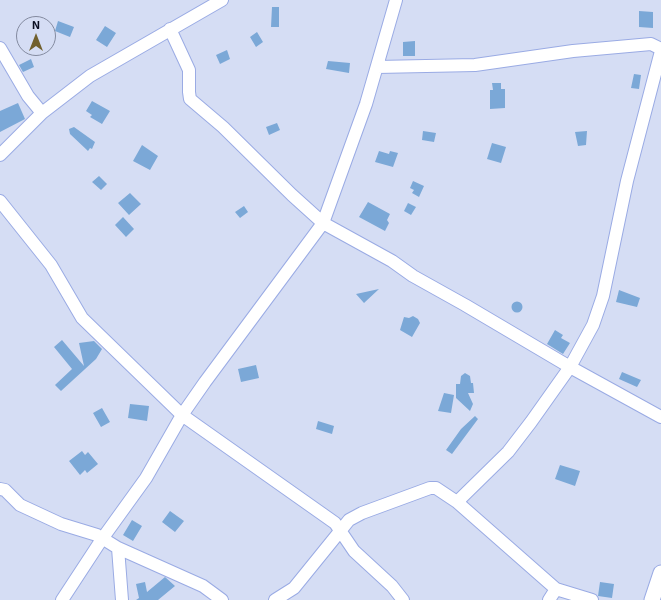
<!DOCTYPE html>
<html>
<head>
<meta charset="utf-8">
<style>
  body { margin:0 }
  #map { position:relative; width:661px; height:600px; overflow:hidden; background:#d5ddf4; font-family:"Exo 2",sans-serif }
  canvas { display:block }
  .north { position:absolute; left:16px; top:16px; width:40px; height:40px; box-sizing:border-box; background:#d5ddf4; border:1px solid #838a9f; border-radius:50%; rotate:0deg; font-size:11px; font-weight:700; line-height:16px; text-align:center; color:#080d20 }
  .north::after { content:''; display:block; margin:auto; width:14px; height:18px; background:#71602e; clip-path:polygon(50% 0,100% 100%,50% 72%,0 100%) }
</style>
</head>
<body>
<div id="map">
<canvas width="661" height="600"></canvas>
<div class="north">N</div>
</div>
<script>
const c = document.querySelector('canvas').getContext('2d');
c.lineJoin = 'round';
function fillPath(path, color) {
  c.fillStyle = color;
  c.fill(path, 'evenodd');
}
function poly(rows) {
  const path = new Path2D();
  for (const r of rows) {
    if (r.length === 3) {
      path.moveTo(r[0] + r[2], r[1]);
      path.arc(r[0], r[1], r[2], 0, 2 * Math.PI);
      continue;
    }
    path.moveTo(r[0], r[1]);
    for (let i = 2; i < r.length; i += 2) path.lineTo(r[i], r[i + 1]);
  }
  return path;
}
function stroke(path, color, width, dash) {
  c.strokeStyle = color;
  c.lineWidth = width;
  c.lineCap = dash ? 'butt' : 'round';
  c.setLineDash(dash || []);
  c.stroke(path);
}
fillPath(poly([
  [272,7,279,7,279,27,271,27],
  [639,11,653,12,653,28,639,27],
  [58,21,74,27,70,37,55,31],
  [105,26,116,33,107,47,96,40],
  [257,32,263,42,256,47,250,37],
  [415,41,415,56,403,56,403,42],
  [227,50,230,59,220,64,216,55],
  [31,59,34,67,23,72,19,65],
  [328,61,350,63,349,73,326,69],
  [634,74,641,75,639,89,631,88],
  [492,83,501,83,501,89,505,89,505,108,490,109,490,90,493,90],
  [92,101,110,111,102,124,90,117,92,115,86,111],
  [18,103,25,119,0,132,0,111],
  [277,123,280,130,269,135,266,127],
  [74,127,95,142,92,149,90,148,88,151,70,134,69,129],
  [423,131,436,133,434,142,422,140],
  [587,131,586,145,578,146,575,132],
  [492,143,506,147,501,163,487,159],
  [142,145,158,156,150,170,133,161],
  [379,151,389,154,390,151,398,153,393,167,375,162],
  [99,176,107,184,101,190,92,182],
  [413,181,424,186,419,197,412,193,414,190,410,188],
  [130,193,141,204,129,215,118,203],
  [368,202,390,214,387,220,389,223,385,231,359,217],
  [408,203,416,207,411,215,404,211],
  [244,206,248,212,240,218,235,212],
  [123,217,134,229,126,237,115,225],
  [379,289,364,303,356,294],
  [619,290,640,298,637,307,616,302],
  [517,307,5.5],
  [413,316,418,319,420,323,412,337,400,330,404,317,409,318],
  [555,330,563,335,561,338,570,343,563,354,547,344],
  [62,340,84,366,79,343,94,341,102,349,96,359,61,391,55,385,72,369,54,347],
  [256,365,259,378,241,382,238,369],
  [622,372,641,380,637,387,619,379],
  [465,373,470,376,471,383,473,383,474,393,468,393,473,404,470,411,456,398,456,384,460,384,461,376],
  [444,393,454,395,451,413,438,411],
  [130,404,149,406,147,421,128,418],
  [102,408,110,422,101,427,93,413],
  [475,416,478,419,452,454,446,450,461,429],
  [318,421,334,426,332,434,316,429],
  [82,451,85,455,88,452,98,464,87,473,85,470,80,475,69,461],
  [560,465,580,471,575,486,555,479],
  [170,511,184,521,175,532,162,522],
  [132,520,142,526,133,541,123,535],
  [165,577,175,586,158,600,136,600,139,598,136,584,145,582,147,592],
  [600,582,614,584,612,598,598,596]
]), '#7ba8d7');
const minor = poly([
  [170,29,189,70,189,92,190,99,223,127,292,195,323,223,392,261,413,276,465,305,570,367,661,417],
  [0,48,28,96,42,113],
  [377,67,475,65,573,51,640,45,651,44,661,49],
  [0,155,42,113,90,76,222,0],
  [0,201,51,265,82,318,182,415,335,523,354,551,392,586,403,600],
  [0,489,5,490,20,505,61,524,97,535,118,548,203,586,222,600],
  [118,548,122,600],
  [62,600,102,539,146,478,182,415,205,382,323,223,366,104,396,0],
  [275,600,294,588,341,530,349,520,362,513,430,488,436,488,457,502],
  [549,600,556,589],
  [592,600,556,589,457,502,508,452,531,422,570,367,593,325,603,296,627,181,661,51]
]);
const tertiary = poly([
  [652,600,661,573]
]);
stroke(minor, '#9aabe4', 14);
stroke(tertiary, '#9aabe4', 17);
stroke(minor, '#fff', 12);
stroke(tertiary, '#fff', 15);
</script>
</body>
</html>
